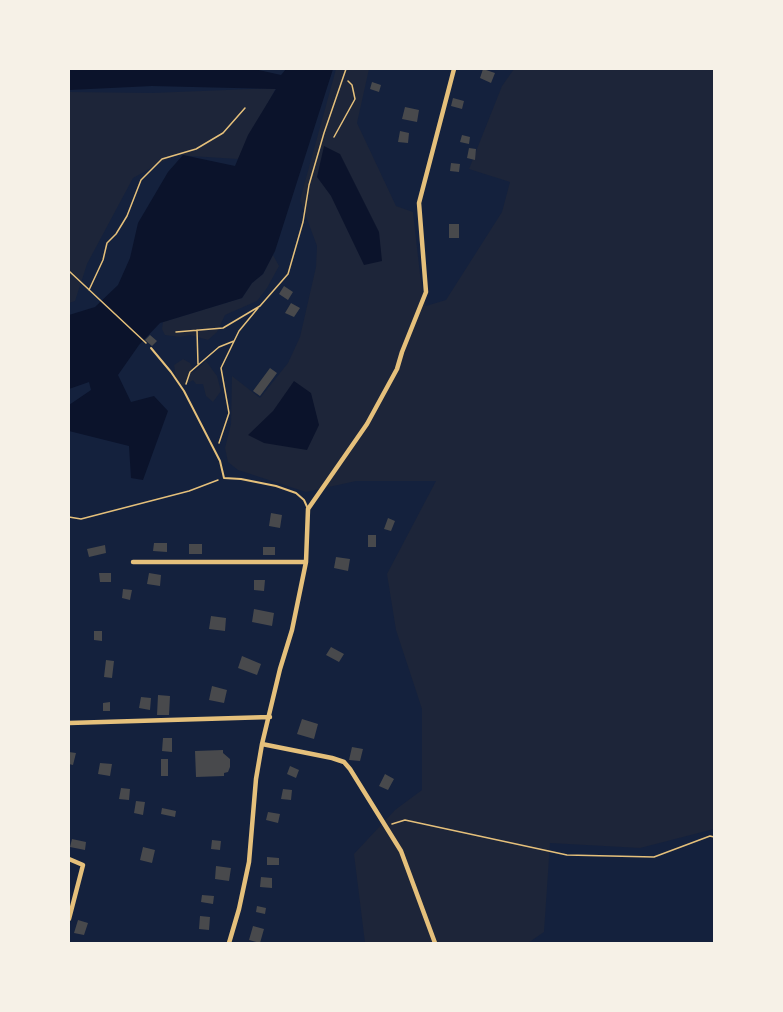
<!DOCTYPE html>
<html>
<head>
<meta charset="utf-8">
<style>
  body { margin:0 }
  #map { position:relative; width:783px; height:1012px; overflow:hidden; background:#14213d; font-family:"PT Sans Narrow",sans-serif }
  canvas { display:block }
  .frame { position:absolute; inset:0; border:70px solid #f6f1e7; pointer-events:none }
</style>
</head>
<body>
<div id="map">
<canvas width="783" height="1012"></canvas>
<div class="frame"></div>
</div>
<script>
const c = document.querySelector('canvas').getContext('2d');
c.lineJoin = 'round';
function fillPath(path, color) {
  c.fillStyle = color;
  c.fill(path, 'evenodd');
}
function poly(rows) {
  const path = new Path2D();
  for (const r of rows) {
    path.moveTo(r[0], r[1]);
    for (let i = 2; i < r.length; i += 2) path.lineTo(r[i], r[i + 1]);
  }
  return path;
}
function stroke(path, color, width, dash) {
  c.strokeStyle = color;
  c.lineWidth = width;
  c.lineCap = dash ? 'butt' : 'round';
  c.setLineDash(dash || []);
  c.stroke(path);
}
fillPath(poly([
  [336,69,369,69,357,123,396,206,413,212,420,274,426,306,446,300,502,212,510,182,469,169,502,86,514,69,714,69,714,829,640,848,550,843,544,932,528,943,365,943,354,854,395,810,422,790,422,709,396,630,387,574,436,481,356,481,306,492,238,470,228,462,225,448,231,424,232,376,260,398,288,363,300,337,316,267,317,246,300,200],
  [276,88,238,159,175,155,133,178,87,264,75,301,69,303,69,92,152,93],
  [273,255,279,266,267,288,257,301,225,315,217,332,208,340,190,335,180,337,165,335,162,329,163,322,242,298,252,283,263,274],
  [183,359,190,363,194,372,206,361,217,376,221,391,213,402,206,396,203,384,196,384,193,380,183,386,176,378,174,365]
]), '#1d2539');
fillPath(poly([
  [69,69,254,69,281,75,286,69,333,69,275,251,263,274,252,283,242,298,160,323,139,345,118,375,131,402,154,396,168,411,143,480,131,478,129,446,69,431,69,405,91,390,89,382,69,389,69,315,95,307,118,285,130,258,138,223,168,172,183,155,235,166,248,135,276,89,152,86,69,90],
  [324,146,340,154,379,232,382,261,364,265,331,196,317,177],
  [294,381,311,393,319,425,307,450,264,443,248,435,273,411]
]), '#0b132b');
fillPath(poly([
  [483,69,495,73,491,83,480,78],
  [372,82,381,85,379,92,370,89],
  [453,98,464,101,462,109,451,106],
  [405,107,419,110,417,122,402,119],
  [400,131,409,133,408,143,398,142],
  [462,135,470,137,469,144,460,142],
  [469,148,476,149,475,160,467,158],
  [451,163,460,164,459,172,450,171],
  [449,224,459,224,459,238,449,238],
  [284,286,293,292,288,300,279,294],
  [291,303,300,308,294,317,285,313],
  [150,335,157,341,152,346,145,340],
  [270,368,277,373,260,396,253,391],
  [271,513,282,515,280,528,269,526],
  [388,518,395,521,391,531,384,529],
  [368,535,376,535,376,547,368,547],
  [154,543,167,543,167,552,153,551],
  [189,544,202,544,202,554,189,554],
  [105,545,106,553,89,557,87,549],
  [263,547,275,547,275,555,263,555],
  [336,557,350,559,348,571,334,568],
  [99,573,111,573,111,582,100,582],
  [149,573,161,575,160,586,147,584],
  [254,580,265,580,264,591,254,590],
  [123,589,132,590,130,600,122,598],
  [254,609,274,613,272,626,252,622],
  [211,616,226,618,225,631,209,629],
  [94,631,102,631,102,641,94,640],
  [331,647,344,654,339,662,326,655],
  [242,656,261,664,257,675,238,668],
  [106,660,114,661,112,678,104,677],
  [212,686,227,690,224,703,209,700],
  [158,695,170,696,169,715,157,715],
  [141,697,151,698,150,710,139,708],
  [110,702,110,711,103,711,103,703],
  [302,719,318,724,314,739,297,734],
  [163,738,172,738,172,752,162,751],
  [352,747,363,749,360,761,349,760],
  [223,750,223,753,230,759,230,767,228,772,224,773,224,776,196,777,195,751],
  [69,752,76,753,73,765,69,764],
  [161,759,168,759,168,776,161,776],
  [100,763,112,764,110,776,98,774],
  [290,766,299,770,296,778,287,774],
  [385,774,394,779,388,790,379,786],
  [121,788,130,789,129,800,119,799],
  [283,789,292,790,291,800,281,799],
  [136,801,145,802,143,815,134,813],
  [162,808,176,811,175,817,161,814],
  [268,812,280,814,278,823,266,820],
  [72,839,86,842,85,850,70,847],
  [212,840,221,841,220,850,211,849],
  [143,847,155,850,152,863,140,860],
  [267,857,279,858,279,865,267,865],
  [216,866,231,868,229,881,215,879],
  [261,877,272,878,272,888,260,887],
  [202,895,214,896,213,904,201,902],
  [257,906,266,908,265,914,256,912],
  [200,916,210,917,209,930,199,929],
  [78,920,88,923,84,935,74,933],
  [253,926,264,929,260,943,249,940]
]), '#48494c');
stroke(poly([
  [334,137,355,99,352,85,348,81],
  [69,271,146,343],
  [89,290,103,260,107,243,116,234,127,216,141,180,162,159,196,149,223,133,245,108],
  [197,330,198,364],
  [176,332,223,328,260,306,288,274,303,222,309,185,324,133,346,69],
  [186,384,190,372,219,347,234,341],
  [219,443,229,413,221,368,239,331,258,308],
  [69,517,81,519,189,491,218,480],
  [392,824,405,820,567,855,654,857,710,836,714,837]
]), '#e5c07b', 1.5);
stroke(poly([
  [151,348,171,372,184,391,220,461,224,478,241,479,276,486,296,493,304,500,308,509]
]), '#e5c07b', 2);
stroke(poly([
  [133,562,306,562],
  [69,723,270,717],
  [262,744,332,758,344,762,350,769,401,851,435,943],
  [69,859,83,865,69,919],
  [229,943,239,909,249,862,256,779,262,744,280,669,292,630,306,562,308,509,367,424,397,369,402,352,426,292,419,203,454,69]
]), '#e5c07b', 4.5);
</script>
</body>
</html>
